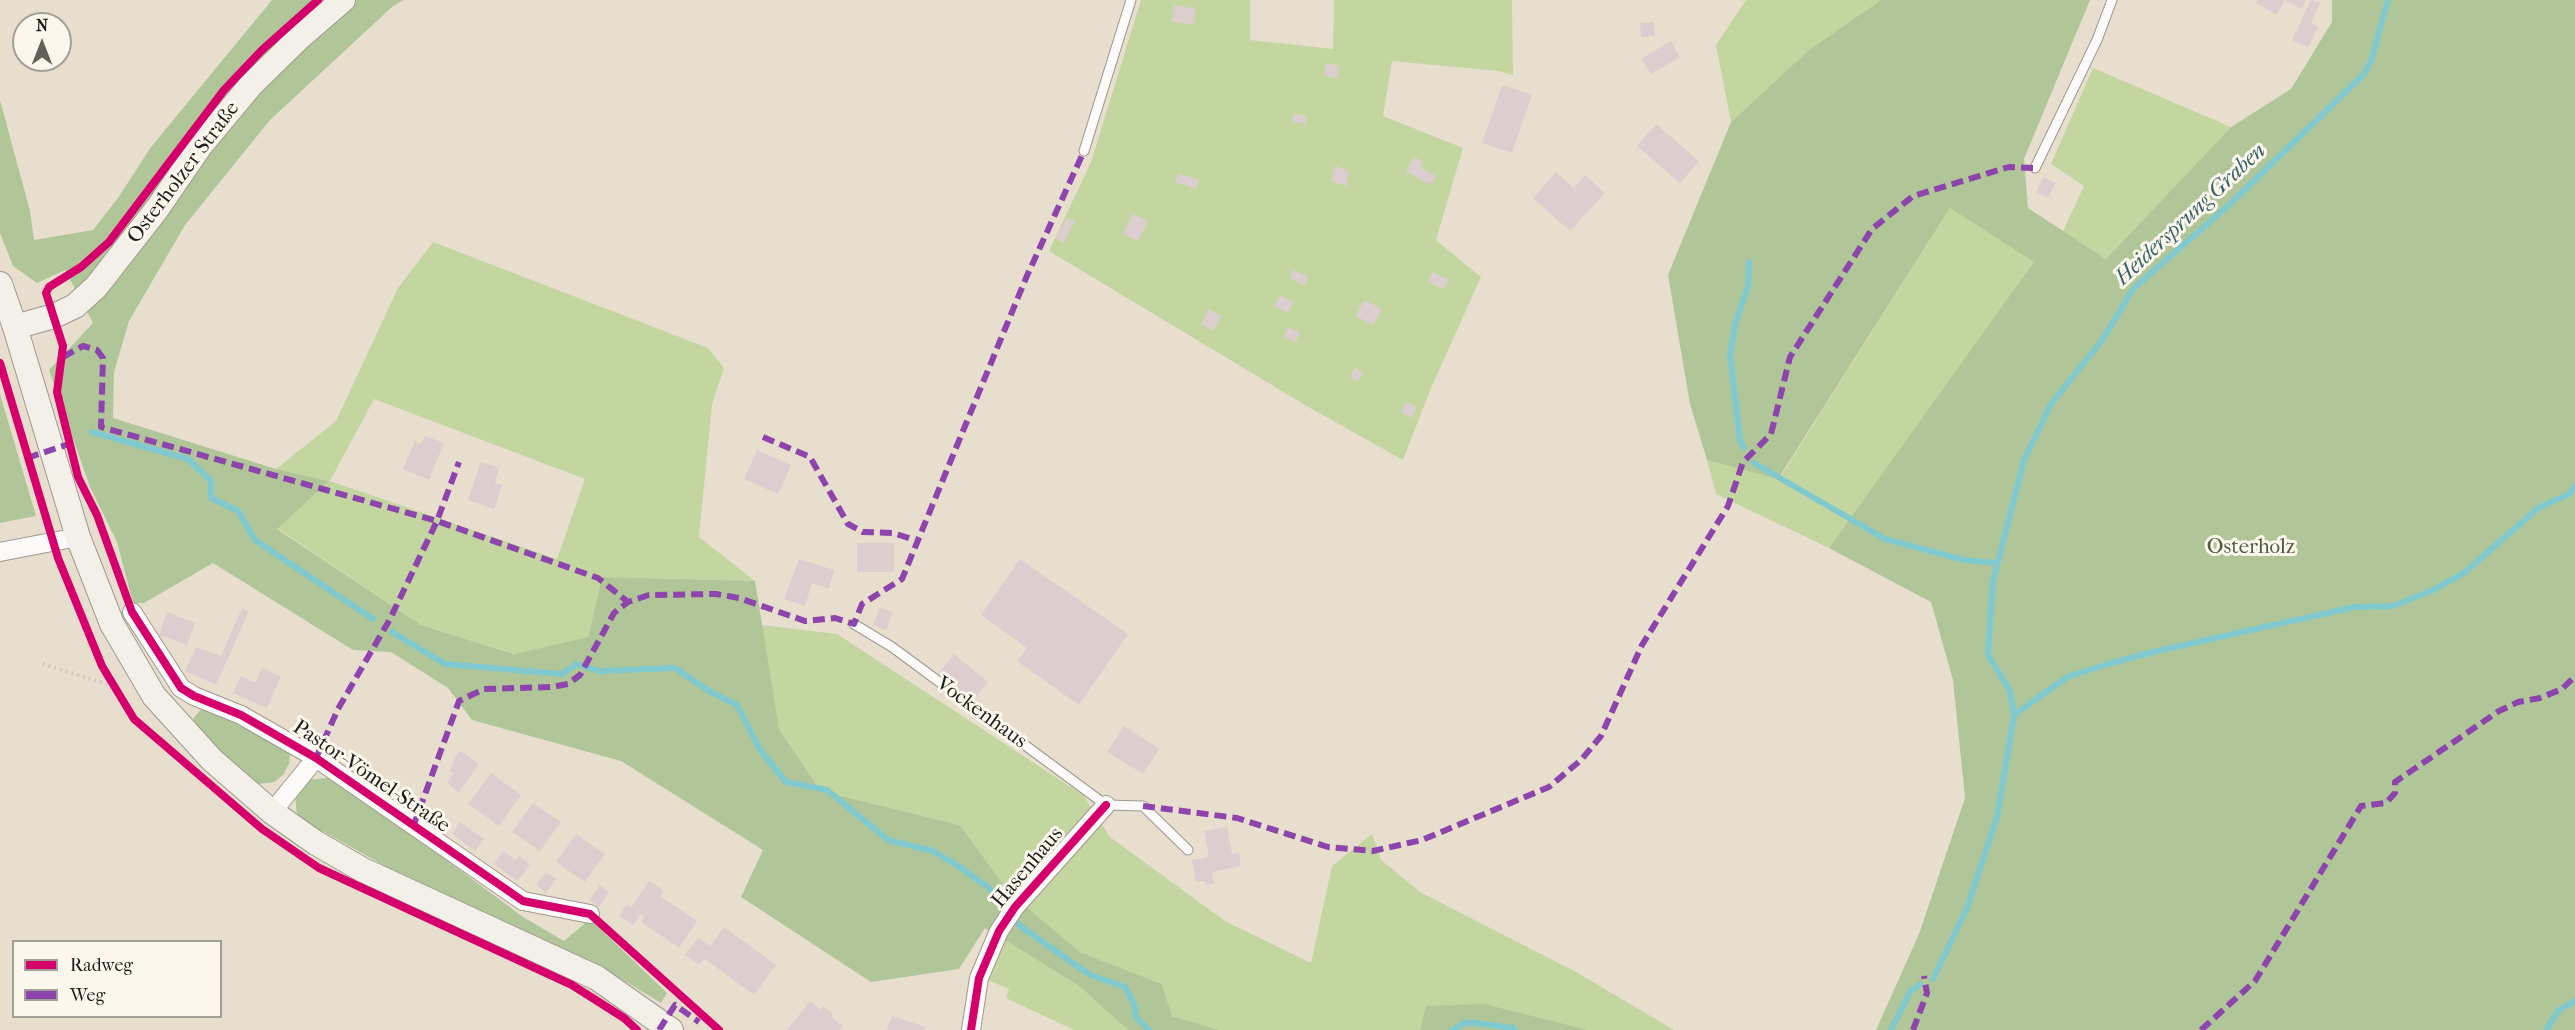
<!DOCTYPE html>
<html>
<head>
<meta charset="utf-8">
<style>
  body { margin:0 }
  #map { position:relative; width:2575px; height:1030px; overflow:hidden; background:#e8dece; font-family:"IM FELL French Canon",serif }
  canvas { display:block }
  .legend { position:absolute; left:12px; top:940px; width:210px; height:78px; box-sizing:border-box; background:#fbf7ec; border:2px solid #a29f99; margin:0; padding:8px 10px; list-style:none; font-size:18px; color:#1c1c1c }
  .legend li { display:flex; align-items:center; gap:12px; height:30px }
  .legend b { width:30px; border:2px solid #a29f99 }
  .north { position:absolute; left:12px; top:12px; width:60px; height:60px; box-sizing:border-box; background:#fbf7ec; border:2px solid #a29f99; border-radius:50%; rotate:0deg; font-size:16px; font-weight:700; line-height:24px; text-align:center; color:#1c1c1c }
  .north::after { content:''; display:block; margin:auto; width:21px; height:27px; background:#63605a; clip-path:polygon(50% 0,100% 100%,50% 72%,0 100%) }
</style>
</head>
<body>
<div id="map">
<canvas width="2575" height="1030"></canvas>
<ul class="legend">
<li><b style="height:8px;background:#d6006c"></b>Radweg</li>
<li><b style="height:8px;background:#8e44ad"></b>Weg</li>
</ul>
<div class="north">N</div>
</div>
<script>
const c = document.querySelector('canvas').getContext('2d');
c.lineJoin = 'round';
function fillPath(path, color) {
  c.fillStyle = color;
  c.fill(path, 'evenodd');
}
function poly(rows) {
  const path = new Path2D();
  for (const r of rows) {
    path.moveTo(r[0], r[1]);
    for (let i = 2; i < r.length; i += 2) path.lineTo(r[i], r[i + 1]);
  }
  return path;
}
function stroke(path, color, width, dash) {
  c.strokeStyle = color;
  c.lineWidth = width;
  c.lineCap = dash ? 'butt' : 'round';
  c.setLineDash(dash || []);
  c.stroke(path);
}
function drawText(font, color, halo, rows, align = 'center') {
  c.font = font + ' "IM FELL French Canon",serif';
  c.lineWidth = 6;
  c.setLineDash([]);
  c.textBaseline = 'middle';
  c.strokeStyle = halo;
  c.fillStyle = color;
  for (const [text, x, y, turn = 0] of rows) {
    c.save();
    c.translate(x, y);
    c.rotate((+turn || 0) * Math.PI / 180);
    c.textAlign = isNaN(turn) ? turn : align;
    if (halo) c.strokeText(text, 0, 0);
    c.fillText(text, 0, 0);
    c.restore();
  }
}
fillPath(poly([
  [1141,0,1250,0,1250,40,1333,49,1334,0,1512,0,1513,75,1498,71,1392,61,1383,116,1463,148,1436,240,1481,277,1431,388,1403,460,1310,408,1049,251,1091,162],
  [1746,0,1881,0,1810,49,1731,122,1716,45],
  [2093,68,2231,127,2106,259,2063,231,2084,186,2051,164],
  [1950,208,2035,262,1829,548,1716,494,1707,460,1779,479],
  [433,242,708,348,724,368,712,404,699,537,755,581,602,577,588,637,515,654,421,625,277,528,329,481,276,469,336,421,398,288],
  [374,399,585,479,557,559,330,481],
  [761,625,837,634,1083,795,1110,837,1225,921,1311,963,1332,866,1372,834,1381,860,1420,892,1576,972,1674,1030,1586,1030,1427,1006,1420,1030,1220,1030,1172,1016,1162,984,1080,952,1008,891,960,825,821,791,779,729],
  [1001,938,1079,986,1128,1030,1074,1030,1006,998,1009,989,985,979]
]), '#c3d6a0');
fillPath(poly([
  [272,0,403,0,392,7,270,120,185,225,129,321,114,372,113,418,276,469,329,481,277,529,421,625,514,654,588,637,602,577,755,581,779,729,821,791,960,825,1008,891,1080,952,1162,984,1172,1016,1220,1030,1128,1030,1079,986,985,928,959,969,871,982,741,897,763,850,621,761,472,720,448,688,391,652,353,650,213,563,144,603,133,603,117,542,90,487,49,370,93,323,65,270,37,283,13,266,0,233,0,100,30,211,34,240,93,230,118,198,151,147],
  [1881,0,2090,0,2024,159,2028,208,2106,259,2231,127,2291,89,2332,22,2332,0,2575,0,2575,1030,1876,1030,1919,934,1965,798,1953,680,1931,602,1829,548,2034,262,1950,208,1778,479,1707,460,1690,404,1668,275,1731,122,1810,49],
  [0,394,36,516,0,523],
  [202,708,259,732,290,754,289,764,283,775,274,782,259,784,208,743,193,719],
  [335,777,523,917,564,941,590,919,667,993,661,1003,600,966,387,867,297,817,295,794,308,780],
  [1484,1004,1584,1029,1586,1030,1420,1030,1426,1006]
]), '#b0c698');
stroke(poly([
  [92,432,188,459,211,481,211,498,238,511,255,540,373,619],
  [1744,447,1740,441,1730,354,1736,321,1748,286,1749,262],
  [1754,463,1885,539,1964,560,1997,563],
  [392,632,445,664,562,674,577,664,599,671,675,668,709,691,737,705,760,750,786,782,827,790,888,840,933,851,958,866,989,888,1020,926,1090,975,1125,987,1134,1004,1136,1017,1149,1030],
  [2014,715,2067,677,2108,664,2153,652,2354,607,2393,606,2433,590,2464,573,2538,508,2569,494,2575,486],
  [1933,979,1967,908,1997,817,2014,715,2010,691,1988,655,1993,581,2024,460,2051,404,2103,339,2133,289,2229,205,2364,74,2371,61,2388,0],
  [1453,1030,1464,1023,1477,1023,1513,1028,1515,1030],
  [1891,1030,1910,992,1920,984],
  [2546,1030,2559,1010,2575,1001]
]), '#80c9cf', 6);
fillPath(poly([
  [2258,0,2285,0,2277,15,2256,3],
  [2285,0,2306,0,2302,9],
  [2311,0,2320,3,2311,23,2318,27,2308,47,2292,40],
  [1175,5,1196,9,1193,25,1172,21],
  [1654,22,1655,36,1641,37,1640,23],
  [1671,41,1680,57,1651,74,1641,59],
  [1326,63,1339,66,1337,78,1324,75],
  [1502,85,1532,95,1512,153,1482,143],
  [1293,114,1306,116,1305,124,1293,122],
  [1656,124,1699,161,1680,183,1637,146],
  [1414,157,1424,162,1421,168,1436,176,1430,185,1406,171],
  [1335,166,1348,170,1347,186,1331,181],
  [1556,172,1574,188,1585,175,1605,193,1570,231,1533,198],
  [1178,173,1199,180,1196,189,1175,182],
  [2044,177,2056,183,2048,198,2036,192],
  [1133,214,1148,221,1138,241,1123,234],
  [1067,218,1075,222,1063,243,1055,238],
  [1293,270,1308,276,1304,285,1289,278],
  [1433,272,1448,280,1444,289,1428,282],
  [1280,295,1294,302,1287,313,1274,306],
  [1364,300,1382,309,1373,325,1356,316],
  [1209,309,1221,316,1213,331,1201,324],
  [1288,327,1300,332,1295,342,1284,337],
  [1355,368,1363,372,1358,382,1350,377],
  [1406,402,1416,407,1412,418,1401,413],
  [425,436,444,443,429,480,403,469,415,441,421,444],
  [757,450,791,465,778,494,744,479],
  [481,462,499,468,495,483,502,485,494,509,468,500],
  [857,543,894,543,894,572,857,572],
  [799,559,834,570,829,589,812,583,805,606,784,599],
  [1020,559,1128,634,1079,705,1017,661,1027,648,981,615],
  [880,607,893,612,886,630,873,625],
  [242,608,249,611,216,685,185,671,196,647,221,656],
  [167,612,195,623,187,645,159,635],
  [954,654,988,682,973,700,939,673],
  [262,668,281,676,267,708,233,693,241,676,255,683],
  [1124,726,1159,749,1143,774,1107,752],
  [461,751,479,764,459,792,447,783,453,773,450,771,456,755],
  [491,773,521,795,499,826,468,804],
  [533,803,561,822,540,851,512,832],
  [460,822,484,839,475,851,452,834],
  [1227,827,1232,854,1239,852,1241,866,1212,872,1214,884,1206,885,1205,881,1196,882,1192,860,1209,857,1204,831],
  [576,834,605,854,585,882,556,862],
  [503,851,516,860,519,856,530,864,518,881,494,864],
  [546,872,556,879,546,893,536,885],
  [649,881,664,891,660,896,697,921,679,948,641,922,644,917,641,914,633,925,619,916,627,904,631,908],
  [600,885,609,892,599,907,589,900],
  [724,927,776,965,754,995,705,959,699,965,685,955,698,938,710,946],
  [810,1001,821,1010,823,1006,833,1014,831,1017,843,1026,839,1030,787,1030],
  [892,1016,926,1027,925,1030,887,1030]
]), '#dccecf');
const service = poly([
  [1084,151,1131,0],
  [2035,168,2097,40,2112,0],
  [854,624,892,647,1106,805,1143,806,1188,850]
]);
const minor = poly([
  [0,552,78,537],
  [132,612,181,688,194,696,241,715,316,758,523,901,590,914],
  [272,812,316,758],
  [971,1030,979,978,999,931,1015,907,1106,805]
]);
const secondary = poly([
  [0,284,15,327,78,537,112,624,154,696,212,760,272,812,316,843,363,870,597,978,671,1030],
  [15,327,54,316,75,306,96,287,157,209,201,145,251,85,299,38,343,0]
]);
stroke(service, '#9e998f', 11);
stroke(minor, '#9e998f', 20);
stroke(secondary, '#9e998f', 26);
stroke(poly([
  [43,664,113,686]
]), '#c6c4c0', 4, [1.5, 4.5]);
stroke(service, '#fcfaf8', 9);
stroke(minor, '#fcfaf8', 18);
stroke(secondary, '#f3f0e9', 24);
stroke(poly([
  [63,357,83,346,97,350,103,358,101,427,437,521,598,578,628,602],
  [763,437,810,457,848,524,863,532,893,533,918,541],
  [27,458,69,444],
  [316,758,338,709,390,619,437,521,459,462],
  [1143,806,1237,818,1328,847,1373,851,1422,840,1549,787,1581,760,1601,736,1642,645,1728,506,1743,462,1771,434,1790,357,1872,229,1913,196,2009,167,2035,168],
  [413,827,459,701,484,689,552,687,568,684,580,675,614,613,628,602,649,595,716,594,739,598,805,621,835,618,854,624,862,604,902,579,1026,278,1084,151],
  [659,1030,675,1005,699,1022],
  [1913,1030,1927,993,1924,976],
  [2201,1030,2255,981,2361,806,2386,803,2395,793,2395,782,2499,711,2518,702,2540,698,2562,689,2575,676]
]), '#8e44ad', 6, [12, 6]);
stroke(poly([
  [318,0,262,50,224,90,109,242,81,267,49,287,46,293,63,346,57,392,78,477,97,515,132,612,181,688,194,696,241,715,316,758,523,901,590,914,719,1030],
  [0,363,58,558,102,666,134,719,262,829,319,868,572,985,624,1018,637,1030],
  [971,1030,979,978,999,931,1015,907,1106,805]
]), '#d6006c', 8);
drawText('21px', '#1c1c1c', '#fbf7ec', [
  ["Osterholzer Straße",184,173,-53],
  ["Vockenhaus",981,713,36],
  ["Pastor-Vömel-Straße",371,777,34],
  ["Hasenhaus",1028,868,-50]
]);
drawText('21px', '#4c5b3d', '#fbf7ec', [
  ["Osterholz",2251,548]
]);
drawText('italic 22px', '#325e64', '#fbf7ec', [
  ["Heidersprung Graben",2191,215,-43]
]);
</script>
</body>
</html>
